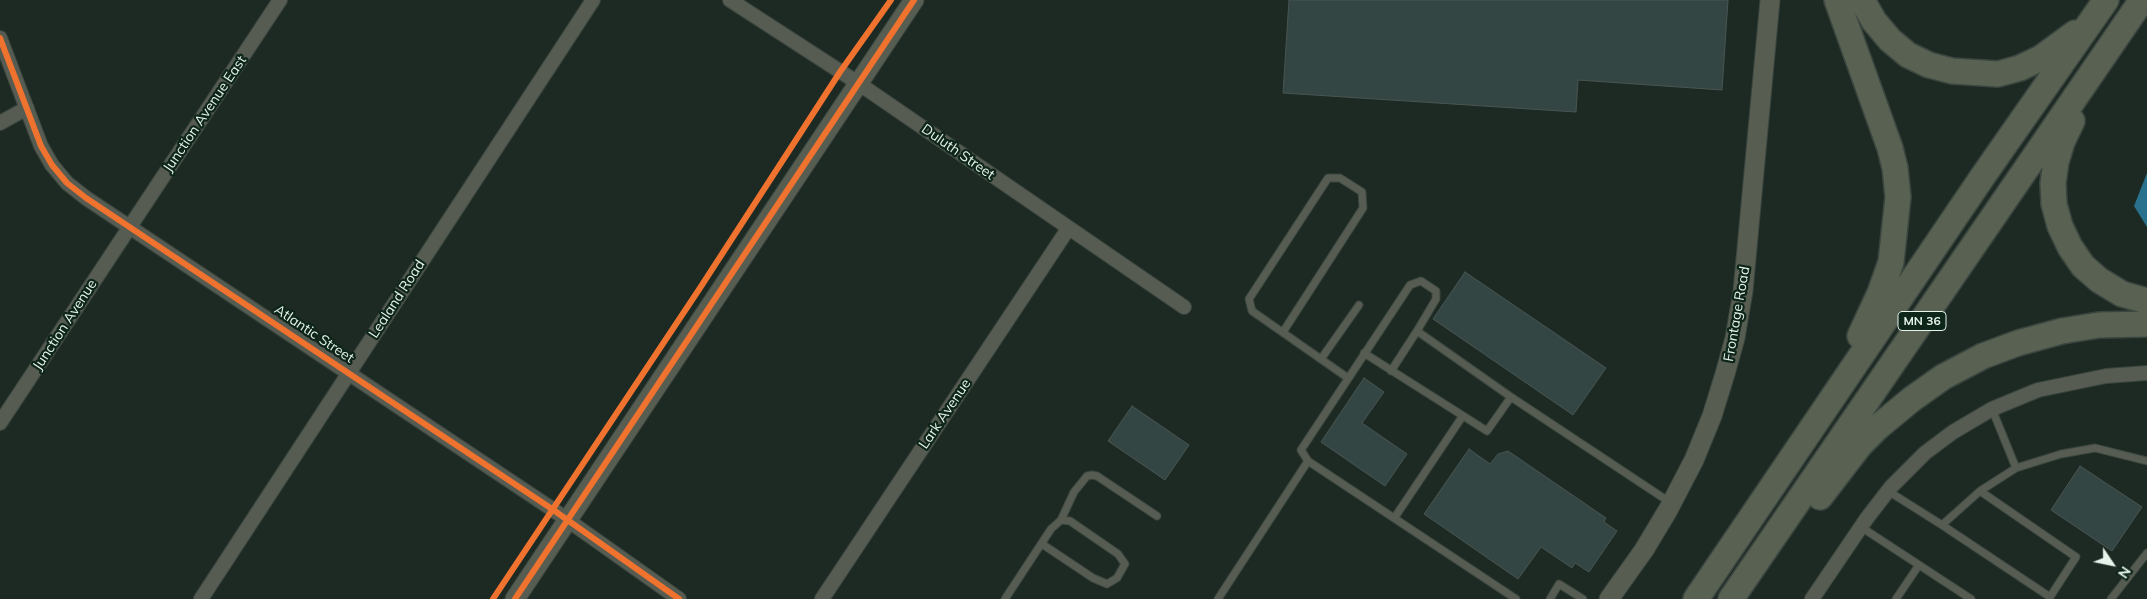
<!DOCTYPE html>
<html>
<head>
<meta charset="utf-8">
<style>
  body { margin:0 }
  #map { position:relative; width:2147px; height:599px; overflow:hidden; background:#1d2a23; font-family:Mulish,sans-serif }
  canvas { display:block }
  .north { position:absolute; left:2087px; top:539px; width:50px; height:50px; -webkit-text-stroke:4px #0e251a; paint-order:stroke; rotate:124deg; font-size:14px; font-weight:700; line-height:20px; text-align:center; color:#e6f4ec }
  .north::after { content:''; display:block; margin:auto; width:18px; height:22px; background:#e6f4ec; clip-path:polygon(50% 0,100% 100%,50% 72%,0 100%) }
</style>
</head>
<body>
<div id="map">
<canvas width="2147" height="599"></canvas>
<div class="north">N</div>
</div>
<script>
const c = document.querySelector('canvas').getContext('2d');
c.lineJoin = 'round';
function fillPath(path, color) {
  c.fillStyle = color;
  c.fill(path, 'evenodd');
}
function poly(rows) {
  const path = new Path2D();
  for (const r of rows) {
    path.moveTo(r[0], r[1]);
    for (let i = 2; i < r.length; i += 2) path.lineTo(r[i], r[i + 1]);
  }
  return path;
}
function stroke(path, color, width, dash) {
  c.strokeStyle = color;
  c.lineWidth = width;
  c.lineCap = dash ? 'butt' : 'round';
  c.setLineDash(dash || []);
  c.stroke(path);
}
function drawText(font, color, halo, rows, align = 'center') {
  c.font = font + ' Mulish,sans-serif';
  c.lineWidth = 4.5;
  c.setLineDash([]);
  c.textBaseline = 'middle';
  c.strokeStyle = halo;
  c.fillStyle = color;
  for (const [text, x, y, turn = 0] of rows) {
    c.save();
    c.translate(x, y);
    c.rotate((+turn || 0) * Math.PI / 180);
    c.textAlign = isNaN(turn) ? turn : align;
    if (halo) c.strokeText(text, 0, 0);
    c.fillText(text, 0, 0);
    c.restore();
  }
}
fillPath(poly([
  [2147,173,2147,227,2134,206]
]), '#29718d');
const building = poly([
  [1289,0,1728,0,1722,90,1578,80,1576,112,1283,93,1289,0],
  [1465,272,1606,368,1573,415,1433,319,1465,272],
  [1364,378,1384,392,1362,423,1407,454,1385,486,1321,442,1364,378],
  [1132,406,1189,445,1165,480,1108,441,1132,406],
  [1469,449,1490,464,1498,454,1508,451,1606,518,1604,522,1617,531,1589,572,1575,563,1572,568,1541,547,1518,579,1424,514,1469,449],
  [2080,466,2142,507,2112,551,2051,510,2080,466]
]);
fillPath(building, '#344643');
stroke(building, '#495552', 1);
const lane = poly([
  [1283,332,1363,208,1362,192,1340,178,1328,178,1249,299,1252,311,1348,378],
  [1364,353,1487,431,1511,397],
  [1321,359,1359,305],
  [1391,371,1417,331],
  [2016,468,2061,454,2095,448,2147,461],
  [1888,491,1942,525,1980,491,2016,468,1992,409],
  [1395,517,1462,417],
  [1061,520,1074,492,1087,476,1092,475,1097,476,1157,516],
  [1942,525,2050,597,2076,557,1980,491],
  [1861,527,1971,599],
  [1005,599,1051,529,1061,520,1070,521,1118,554,1125,564,1117,578,1107,584,1093,578,1042,544],
  [1218,599,1308,461],
  [1516,599,1308,461,1301,450,1410,285,1421,281,1436,291,1436,299,1417,331,1511,397,1671,503],
  [1550,599,1559,584,1583,599],
  [1896,599,1919,565],
  [2111,599,2147,553]
]);
const street = poly([
  [730,0,858,83,1184,307],
  [0,38,41,146,52,165,67,183,86,198,552,509,679,599],
  [0,123,27,108],
  [0,423,280,0],
  [201,599,593,0],
  [822,599,1068,229],
  [1812,599,1867,518,1891,487,1925,453,1953,432,1992,409,2038,390,2106,376,2147,373]
]);
const secondary = poly([
  [515,599,914,0],
  [1609,599,1644,550,1668,510,1694,460,1712,416,1725,374,1735,338,1743,291,1770,0]
]);
const highway = poly([
  [1837,0,1890,148,1895,168,1898,197,1891,262,1880,293,1860,336],
  [1862,0,1874,21,1890,40,1908,55,1929,65,1952,71,1998,74,2020,68,2041,58,2075,33],
  [2072,121,2062,142,2056,162,2053,183,2054,204,2060,226,2070,247,2083,266,2099,280,2122,294,2147,301],
  [1820,497,1860,445,1878,427,1912,399,1943,377,1983,356,2018,343,2062,331,2099,325,2147,324],
  [1696,599,1983,176,2106,0],
  [1731,599,2142,0]
]);
stroke(lane, '#3a453f', 9);
stroke(street, '#3a453f', 16);
stroke(secondary, '#3a453f', 21);
stroke(highway, '#3a453f', 28);
stroke(lane, '#565c51', 7);
stroke(street, '#565c51', 14);
stroke(secondary, '#575d51', 19);
stroke(highway, '#586152', 25);
stroke(poly([
  [0,38,41,146,52,165,67,183,86,198,552,509,679,599],
  [493,599,700,288,840,72,891,0],
  [515,599,914,0]
]), '#ef722f', 6);
for (const [x, y, w] of [
  [1922,321,48]
]) {
  const box = new Path2D();
  box.roundRect(x - w / 2, y - 9.5, w, 19, 4);
  c.fillStyle = '#0e251a';
  c.fill(box);
  stroke(box, '#e6f4ec', 1);
}
drawText('bold 12px', '#e6f4ec', null, [
  ["MN 36",1922,321]
]);
drawText('14px', '#e6f4ec', '#0e251a', [
  ["Junction Avenue East",205,114,-56],
  ["Duluth Street",958,152,35],
  ["Lealand Road",397,299,-57],
  ["Frontage Road",1737,314,-80],
  ["Junction Avenue",65,325,-57],
  ["Atlantic Street",314,334,34],
  ["Lark Avenue",945,414,-56]
]);
</script>
</body>
</html>
